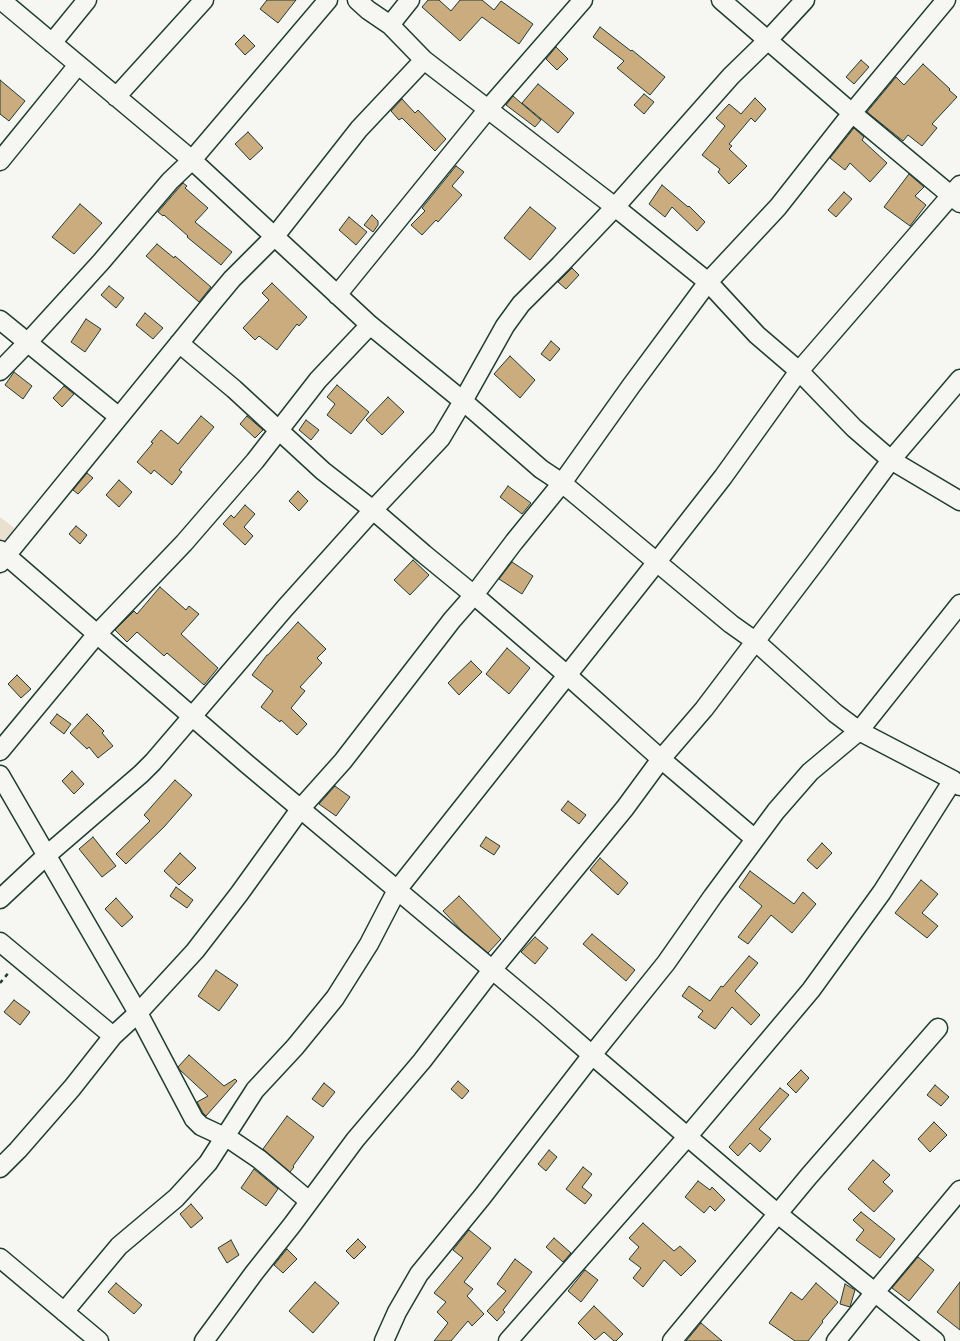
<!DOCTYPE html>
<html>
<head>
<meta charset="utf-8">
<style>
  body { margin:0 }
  canvas { display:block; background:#f6f6f2 }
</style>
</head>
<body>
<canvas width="960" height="1341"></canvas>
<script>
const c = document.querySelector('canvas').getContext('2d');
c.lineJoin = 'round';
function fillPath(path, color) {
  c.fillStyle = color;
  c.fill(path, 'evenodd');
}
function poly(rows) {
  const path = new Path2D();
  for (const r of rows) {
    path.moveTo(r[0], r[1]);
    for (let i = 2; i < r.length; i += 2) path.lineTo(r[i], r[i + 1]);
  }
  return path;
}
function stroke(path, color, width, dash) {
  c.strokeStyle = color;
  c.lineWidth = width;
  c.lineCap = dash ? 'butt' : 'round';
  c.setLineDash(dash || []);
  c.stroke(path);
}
fillPath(poly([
  [0,517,17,530,0,551]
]), '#e9e0d0');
const building = poly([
  [267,0,296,0,278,23,260,9,267,0],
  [428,0,439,0,451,11,460,0,482,0,494,10,501,1,533,24,519,44,482,17,460,41,422,7,428,0],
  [600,27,631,51,632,50,665,77,650,95,617,68,624,61,593,37,600,27],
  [244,35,255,46,245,55,235,44,244,35],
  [556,47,568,59,557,70,546,59,556,47],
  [861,60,869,67,854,84,846,77,861,60],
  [923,64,950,89,949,90,957,97,932,124,937,128,922,146,908,135,903,141,867,112,896,77,904,85,923,64],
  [0,80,25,101,9,121,0,114,0,80],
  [538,84,574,113,558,133,522,103,538,84],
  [644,94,654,102,644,114,634,105,644,94],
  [513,96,541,120,535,127,506,105,513,96],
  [755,98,766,109,755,122,751,118,729,144,732,146,729,149,747,166,729,184,718,172,720,169,702,155,725,126,716,118,729,104,741,114,755,98],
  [402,99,415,113,418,110,446,139,435,151,402,118,399,120,391,111,402,99],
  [854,128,864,137,862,140,887,163,870,182,850,163,845,170,830,158,854,128],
  [248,132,263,148,250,160,235,144,248,132],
  [456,166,464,172,452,186,462,195,438,222,436,220,422,235,411,225,425,211,422,208,456,166],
  [909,174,924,187,915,196,926,205,910,226,884,207,909,174],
  [183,183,187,186,185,188,208,208,195,222,232,252,221,265,187,237,188,236,164,215,163,216,158,212,183,183],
  [662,185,688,207,689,206,705,222,697,231,672,207,665,217,649,204,662,185],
  [844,192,852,199,836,217,828,210,844,192],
  [80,204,102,223,74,254,52,237,80,204],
  [530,207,556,228,530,260,504,238,530,207],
  [372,215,378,221,378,225,373,232,364,225,372,215],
  [349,217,367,232,356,245,339,230,349,217],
  [157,244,174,258,175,256,211,287,199,302,146,256,157,244],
  [572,268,579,275,566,289,558,282,572,268],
  [272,283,307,317,299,326,297,324,277,350,259,336,255,340,243,328,269,300,262,293,272,283],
  [109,286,124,298,116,308,101,295,109,286],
  [145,313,163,328,153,339,136,325,145,313],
  [86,319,101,329,85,352,71,342,86,319],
  [551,341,560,349,550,361,541,354,551,341],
  [510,356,535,380,520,398,494,374,510,356],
  [14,372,32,386,23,399,5,385,14,372],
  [337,385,369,412,351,434,327,415,335,404,327,397,337,385],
  [64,386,74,394,62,407,53,398,64,386],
  [388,397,404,412,382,435,366,420,388,397],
  [201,416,214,427,179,470,182,472,172,485,154,470,151,474,137,462,153,443,151,442,161,430,178,444,201,416],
  [247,416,263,430,255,438,240,424,247,416],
  [306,420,319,430,311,440,299,430,306,420],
  [87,473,93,478,78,494,73,490,87,473],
  [119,480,132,492,119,507,106,495,119,480],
  [508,486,531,503,522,514,500,497,508,486],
  [298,491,308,501,299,511,289,501,298,491],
  [245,505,255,514,244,527,253,536,245,545,223,524,231,515,234,518,245,505],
  [76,526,87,535,80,544,69,534,76,526],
  [413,560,429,575,410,595,394,580,413,560],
  [512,562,533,576,522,594,499,579,512,562],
  [160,587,186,610,189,606,199,614,181,634,218,668,204,685,167,653,164,656,137,632,127,642,115,630,134,611,137,614,160,587],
  [298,622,326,649,317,658,322,663,300,687,305,691,291,708,307,724,297,735,281,720,280,722,261,707,273,691,252,675,267,655,268,655,298,622],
  [507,648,530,668,509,694,486,674,507,648],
  [471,661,482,672,459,695,448,683,471,661],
  [17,675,31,689,21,698,8,684,17,675],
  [57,714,71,724,64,734,50,723,57,714],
  [87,714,104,731,102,733,113,746,98,758,89,747,87,749,70,733,87,714],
  [72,771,84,784,74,794,62,781,72,771],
  [175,780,192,795,164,827,126,864,116,854,150,821,144,815,175,780],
  [335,786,350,797,336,816,319,804,335,786],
  [568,801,586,815,579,824,561,810,568,801],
  [93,837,116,866,102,877,79,849,93,837],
  [486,837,500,846,494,855,480,846,486,837],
  [822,843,832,853,817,869,807,860,822,843],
  [180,853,196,868,179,885,164,871,180,853],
  [600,858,628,883,618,895,590,870,600,858],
  [750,871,794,904,803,892,816,904,792,933,771,915,748,944,738,937,762,906,739,887,750,871],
  [921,880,938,894,922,913,938,926,927,938,895,913,921,880],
  [176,887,193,900,187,908,170,896,176,887],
  [459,896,501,939,488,953,464,933,443,911,459,896],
  [116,898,133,917,122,927,105,909,116,898],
  [592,934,635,970,626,981,583,944,592,934],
  [535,937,548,948,535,964,521,952,535,937],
  [749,956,758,963,735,991,760,1015,751,1025,732,1007,715,1029,698,1017,703,1011,682,996,689,986,710,1001,721,986,723,987,749,956],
  [216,970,238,985,219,1011,198,996,216,970],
  [14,1000,30,1012,20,1025,4,1012,14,1000],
  [189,1055,224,1086,235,1079,237,1081,206,1116,203,1113,197,1102,208,1096,180,1070,178,1067,189,1055],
  [801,1070,809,1078,796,1093,787,1084,801,1070],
  [458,1081,469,1091,462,1099,451,1089,458,1081],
  [324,1083,335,1092,323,1107,312,1099,324,1083],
  [935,1085,949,1097,941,1106,927,1095,935,1085],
  [780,1088,789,1095,759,1129,771,1139,760,1152,750,1143,738,1156,729,1147,780,1088],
  [287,1116,314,1137,293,1166,294,1167,290,1172,263,1149,287,1116],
  [934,1122,947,1135,930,1152,918,1139,934,1122],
  [549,1150,557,1157,546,1171,538,1164,549,1150],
  [873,1160,890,1175,883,1182,893,1191,874,1212,848,1189,873,1160],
  [583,1167,592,1174,582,1187,592,1195,585,1204,566,1189,583,1167],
  [254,1169,278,1189,266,1206,241,1188,254,1169],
  [698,1181,710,1190,712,1187,725,1200,715,1211,710,1206,704,1213,685,1197,698,1181],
  [191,1204,203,1218,191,1228,180,1214,191,1204],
  [861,1212,895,1239,880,1258,856,1240,864,1230,853,1220,861,1212],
  [643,1223,674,1251,680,1246,696,1261,681,1276,664,1260,643,1287,633,1278,641,1268,629,1259,639,1247,629,1238,643,1223],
  [469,1230,491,1248,464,1282,473,1289,467,1296,484,1314,472,1326,468,1321,451,1341,434,1341,448,1323,437,1312,446,1302,434,1293,463,1258,453,1250,469,1230],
  [554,1238,571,1253,563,1262,546,1247,554,1238],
  [358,1239,366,1247,354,1259,346,1251,358,1239],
  [231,1240,239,1255,227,1263,218,1248,231,1240],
  [287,1249,297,1259,283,1273,274,1265,287,1249],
  [918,1257,934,1270,909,1301,892,1288,918,1257],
  [515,1259,532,1272,503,1310,505,1312,497,1321,487,1311,506,1291,497,1284,515,1259],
  [585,1270,598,1280,581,1302,568,1291,585,1270],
  [315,1282,339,1303,313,1333,289,1311,315,1282],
  [960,1282,960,1330,937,1312,960,1282],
  [116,1283,142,1305,134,1314,108,1292,116,1283],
  [816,1283,838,1302,822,1321,823,1322,808,1341,795,1341,769,1323,791,1292,802,1300,816,1283],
  [845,1284,855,1290,850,1307,840,1304,845,1284],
  [594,1306,623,1334,616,1341,614,1341,604,1332,595,1340,578,1323,594,1306],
  [701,1323,722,1341,686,1341,701,1323]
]);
fillPath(building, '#cbac7f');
stroke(building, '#1f3d34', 1);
const minor = poly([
  [1,0,192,160,370,325,463,401,541,469,562,483,731,624,755,641,835,713,859,731,953,780,960,786],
  [357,0,368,10,390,25,424,60,615,207,708,282,757,335,799,371,854,428,891,460,960,501],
  [721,0,852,113,960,203],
  [390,25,410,0],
  [52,43,87,0],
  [116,97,204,0],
  [0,161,78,65],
  [337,295,488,109,583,0],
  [0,320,119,417],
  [179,343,234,389,323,471,373,510,424,554,474,595,567,675,661,759,755,839],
  [0,371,28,342,101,262,170,181,192,160,328,0],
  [0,550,247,764,545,1014,592,1055,778,1214,935,1341],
  [0,563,212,303,232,279,275,236,359,129,424,60],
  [0,751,97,634,184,543,255,461,318,380,370,325],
  [0,775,138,1013,194,1119,201,1126,231,1140,259,1159,309,1201],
  [0,899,47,855,141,774,153,762,285,608,373,510,441,438,463,401,505,326,521,304,560,265,615,207,731,76,768,40,805,0],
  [0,942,113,1036],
  [0,1168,18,1150,72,1088,113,1036,138,1013,195,951,239,894,301,808,343,761,452,620,474,595,514,542,562,483,631,386,708,282,778,207,852,113,946,0],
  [0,1258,99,1341],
  [64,1312,119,1246,176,1198,208,1163,255,1090,295,1047,335,998,369,944,397,890,656,563,723,477,799,371,960,185],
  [204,1341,254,1273,292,1225,355,1140,422,1061,492,970,625,808,661,759,704,709,817,560,891,460,960,379],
  [384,1341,397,1312,419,1274,482,1197,592,1055,666,963,713,896,776,811,810,772,859,731,960,604],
  [508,1341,688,1136,811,990,882,892,953,780],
  [672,1341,809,1176,938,1028],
  [836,1341,875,1292,960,1190]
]);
stroke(minor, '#1f3d34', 21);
stroke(poly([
  [0,983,10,971]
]), '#1f3d34', 2.5, [4, 4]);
stroke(minor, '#f6f6f2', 18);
</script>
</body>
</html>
